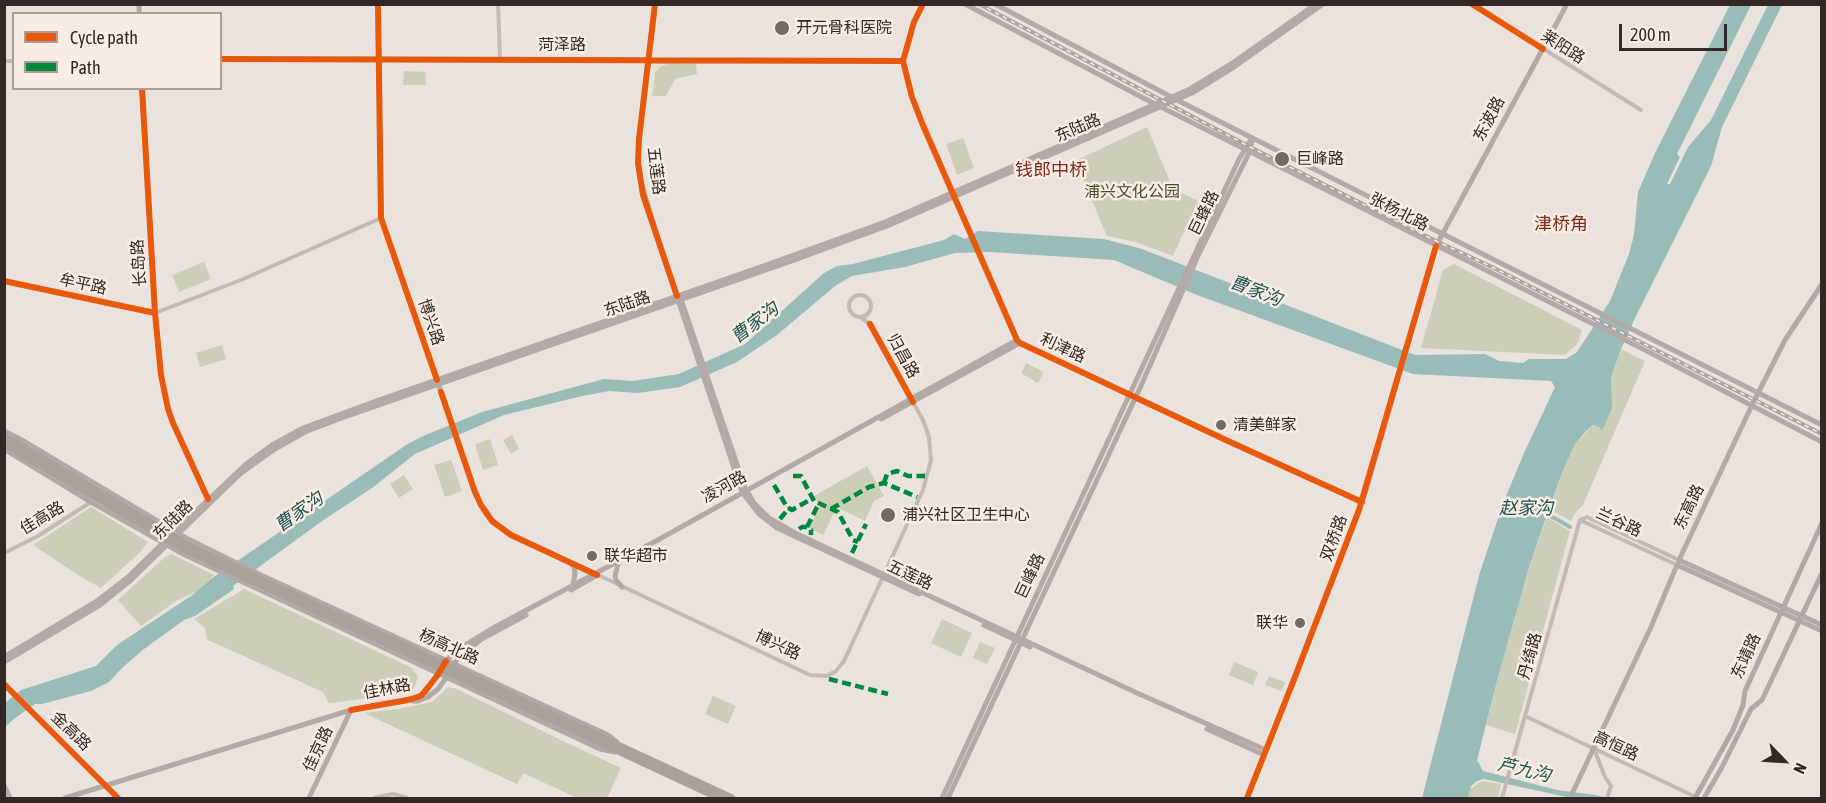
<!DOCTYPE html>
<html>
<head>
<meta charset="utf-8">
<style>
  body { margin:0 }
  #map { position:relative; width:1826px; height:803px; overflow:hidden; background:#eae2dd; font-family:"Asap Condensed",sans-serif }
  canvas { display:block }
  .frame { position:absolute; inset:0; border:6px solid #332825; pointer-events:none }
  .legend { position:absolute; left:12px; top:12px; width:210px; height:78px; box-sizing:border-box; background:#f8ece3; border:2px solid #a99e97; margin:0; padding:8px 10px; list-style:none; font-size:18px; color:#332825 }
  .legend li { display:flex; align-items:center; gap:12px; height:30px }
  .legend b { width:30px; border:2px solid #a99e97 }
  .north { position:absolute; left:1754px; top:731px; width:60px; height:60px; -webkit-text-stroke:4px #f8ece3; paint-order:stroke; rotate:115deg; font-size:16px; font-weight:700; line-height:24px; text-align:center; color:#332825 }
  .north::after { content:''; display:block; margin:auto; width:21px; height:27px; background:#332825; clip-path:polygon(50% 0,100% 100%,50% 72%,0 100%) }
  .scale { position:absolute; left:1619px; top:24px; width:108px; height:27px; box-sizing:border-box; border:3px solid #332825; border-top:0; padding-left:8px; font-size:18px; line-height:21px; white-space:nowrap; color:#332825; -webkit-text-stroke:4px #f8ece3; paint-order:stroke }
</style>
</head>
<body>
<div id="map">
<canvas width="1826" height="803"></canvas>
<div class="frame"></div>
<ul class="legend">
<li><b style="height:8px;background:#e8590c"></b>Cycle path</li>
<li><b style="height:8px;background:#00873e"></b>Path</li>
</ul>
<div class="north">N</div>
<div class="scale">200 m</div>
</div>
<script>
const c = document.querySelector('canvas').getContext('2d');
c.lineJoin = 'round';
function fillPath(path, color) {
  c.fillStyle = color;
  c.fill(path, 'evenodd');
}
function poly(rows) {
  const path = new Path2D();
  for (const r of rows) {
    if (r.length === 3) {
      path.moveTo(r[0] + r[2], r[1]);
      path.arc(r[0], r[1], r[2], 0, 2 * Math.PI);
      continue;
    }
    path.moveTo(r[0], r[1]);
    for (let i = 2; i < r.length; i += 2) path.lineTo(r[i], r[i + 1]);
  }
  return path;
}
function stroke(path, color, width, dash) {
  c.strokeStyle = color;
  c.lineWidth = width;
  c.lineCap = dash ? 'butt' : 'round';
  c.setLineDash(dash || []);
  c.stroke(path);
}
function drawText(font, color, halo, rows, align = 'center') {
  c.font = font + ' "Asap Condensed","Noto Sans SC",sans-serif';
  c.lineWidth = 5;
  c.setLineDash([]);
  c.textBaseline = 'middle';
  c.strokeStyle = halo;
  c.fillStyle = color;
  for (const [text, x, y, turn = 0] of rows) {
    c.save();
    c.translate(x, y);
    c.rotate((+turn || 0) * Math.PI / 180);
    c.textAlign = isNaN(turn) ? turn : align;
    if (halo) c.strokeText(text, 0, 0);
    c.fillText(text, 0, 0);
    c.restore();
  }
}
fillPath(poly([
  [671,63,696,64,697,74,675,79,666,96,652,96,655,73,661,66],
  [404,71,426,72,426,85,403,85],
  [1147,127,1173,189,1198,201,1173,256,1136,242,1107,236,1075,161],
  [963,138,974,168,957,175,946,144],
  [204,262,211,279,179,292,172,275],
  [1454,264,1582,330,1578,343,1565,355,1421,348,1443,270],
  [222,345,226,359,200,367,196,353],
  [1621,349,1645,361,1583,505,1576,512,1571,521,1553,511,1551,506,1561,472,1575,444,1593,425,1599,427,1602,430,1611,377],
  [1026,363,1044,372,1038,383,1021,373],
  [512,435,519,449,511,454,503,440],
  [490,439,498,465,483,470,475,444],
  [451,460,462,491,445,497,434,465],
  [867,466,884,496,874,501,865,521,837,507,823,535,809,528,820,507,814,496],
  [404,475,413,489,399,498,390,484],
  [91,507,148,542,139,553,101,588,78,575,33,545],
  [1548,518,1570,531,1515,734,1486,725,1498,677,1530,564,1546,520],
  [171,554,214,575,201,589,176,601,141,626,118,600,165,557],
  [244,589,412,668,418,677,415,686,409,693,329,703,323,692,206,639,205,628,194,619],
  [942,619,972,633,961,657,931,643],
  [980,642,995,648,987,664,973,658],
  [1234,662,1258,672,1253,685,1229,675],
  [1269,676,1285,682,1282,691,1265,685],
  [448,687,457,689,563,741,621,768,607,798,577,798,523,773,517,784,364,713,398,709,432,702],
  [713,696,736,706,728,724,705,714],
  [1482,781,1501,784,1498,798,1468,798,1470,789]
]), '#cdceb7');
fillPath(poly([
  [1730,5,1751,5,1677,154,1680,157,1667,184,1670,184,1688,147,1711,120,1768,5,1782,5,1722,127,1711,166,1636,316,1621,349,1611,377,1612,408,1602,431,1599,427,1593,425,1585,432,1575,444,1562,472,1530,564,1498,677,1477,760,1483,771,1557,790,1596,795,1607,798,1571,798,1484,779,1477,781,1471,786,1468,798,1422,798,1480,572,1504,501,1524,453,1555,387,1551,381,1413,374,1197,295,1114,260,990,252,955,253,905,267,852,276,835,286,777,335,737,362,680,387,638,393,609,391,582,396,504,415,415,454,372,488,322,521,233,586,234,589,195,616,184,620,144,649,123,667,109,682,91,691,42,704,35,704,14,719,5,727,5,703,21,690,96,666,117,645,191,596,211,579,406,445,423,436,482,412,604,379,633,381,679,374,745,344,824,273,837,266,853,264,944,240,954,234,965,239,978,231,1104,239,1142,249,1415,355,1485,354,1499,361,1523,363,1529,359,1566,359,1577,352,1610,301,1629,254,1634,235,1638,192,1656,151]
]), '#9abcb8');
stroke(poly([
  [1544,513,1558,520,1570,527]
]), '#9abcb8', 4);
stroke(poly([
  [498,4,500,59],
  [923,4,914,22,903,61,912,97,922,123,1017,340,1020,343,1228,441,1362,502],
  [1472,4,1641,110],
  [220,59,903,61],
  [4,61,14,61],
  [4,281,155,313,241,280,381,218],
  [860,306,11],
  [441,392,477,497,488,516,503,530,810,675,827,676,836,671,844,661,923,490,931,460,929,437,923,420,870,324,860,317],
  [1587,517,1679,560,1677,565,1580,520,1587,517],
  [4,553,38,536,91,502],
  [1525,716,1696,797],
  [1594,749,1605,777,1611,786,1607,798],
  [374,798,393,794,407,798],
  [1502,798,1580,520]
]), '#c3bab6', 4);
stroke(poly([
  [139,4,139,14],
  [378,4,381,218,441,392],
  [655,4,639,139,638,163,640,179,664,258,742,492,759,514,777,528,919,594],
  [965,4,1151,102,1639,347,1822,442],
  [995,4,1177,100,1822,425],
  [142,88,155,313,161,375,168,409,173,423,208,499],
  [1822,284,1785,340,1752,405,1679,560,1822,625],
  [677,296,681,299,745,488,754,503,769,518,795,533,1137,693,1266,750,1350,534,1366,490,1436,246,1567,4],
  [881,419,1020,343],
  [173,533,245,465,272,445,303,428,376,401,766,265,885,222,1190,89,1231,64,1316,4],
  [175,537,240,474,275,449,305,432,339,419,789,262,887,226,1192,93,1234,67,1323,4],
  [569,562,574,567,575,573,573,584],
  [618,564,615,576,616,580,622,587],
  [571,590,597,575],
  [984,625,1030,647],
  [4,657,97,601,128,577,166,540],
  [4,662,100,605,131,580,169,543],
  [445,662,457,650,495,627,656,541,1017,340],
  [453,665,458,659,480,640,526,615],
  [4,684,118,798],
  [413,701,418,701,428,697,438,689,449,674],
  [1207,729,1264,755,1247,798],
  [4,785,10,798],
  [65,798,351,710,415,698,426,692,440,670],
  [309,798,351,710],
  [942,798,1239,159,1252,138],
  [948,798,1140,388,1198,256,1250,151,1252,139],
  [1570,798,1651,627,1677,565,1822,631]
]), '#b3aaa7', 5);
stroke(poly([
  [4,431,20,439,186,538,261,575,608,735,617,742],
  [4,449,91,502,185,555,600,749,615,752],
  [1695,798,1733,730,1743,705,1745,691,1822,523],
  [1704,798,1721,769,1751,709,1762,700,1822,573]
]), '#b1a9a6', 5);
stroke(poly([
  [4,436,193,548,732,798],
  [4,444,182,548,719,798]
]), '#a9a19c', 7);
const rail = poly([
  [979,4,1254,149,1434,240,1494,268,1822,434]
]);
stroke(rail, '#aaa4a1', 4);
stroke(rail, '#f8ece3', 1.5, [4.5]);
stroke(poly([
  [793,476,801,476,814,501,838,512,853,540,858,542],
  [884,483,887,474,897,471,908,476,925,476],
  [774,485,787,507,792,510,813,498],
  [831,509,869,487,884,483,917,497],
  [780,519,789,508],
  [807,527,819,503],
  [799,529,802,527,807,527,811,530,811,535],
  [852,553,866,524],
  [829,679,888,694]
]), '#00873e', 4.5, [9, 4.5]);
stroke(poly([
  [378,4,381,218,437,380],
  [655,4,639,139,638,163,643,195,677,296],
  [923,4,914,22,903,61,912,97,922,123,1017,340,1020,343,1228,441,1362,502],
  [1472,4,1543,49],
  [220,59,903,61],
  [142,88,155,313,161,375,168,409,173,423,208,499],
  [4,281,155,313],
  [870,324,913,402],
  [441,392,475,492,481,505,492,521,511,535,597,575],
  [4,684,118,798],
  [351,710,408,700,421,696,437,676,446,661],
  [1247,798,1295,677,1359,510,1436,246]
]), '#e8590c', 6);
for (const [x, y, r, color] of [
  [782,28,8,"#736965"],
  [1282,159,8,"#736965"],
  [1221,425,6,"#736965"],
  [888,515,8,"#736965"],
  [592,556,6,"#736965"],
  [1300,623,6,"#736965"]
]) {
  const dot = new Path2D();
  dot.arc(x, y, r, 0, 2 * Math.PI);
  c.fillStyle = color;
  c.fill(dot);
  stroke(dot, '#f8ece3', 2);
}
drawText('16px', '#332825', '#f8ece3', [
  ["开元骨科医院",796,28],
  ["巨峰路",1296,159],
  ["清美鲜家",1233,425],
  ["浦兴社区卫生中心",902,515],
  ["联华超市",604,556],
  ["联华",1288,623,"right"]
], 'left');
drawText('16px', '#332825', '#f8ece3', [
  ["菏泽路",562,45],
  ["莱阳路",1563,47,32],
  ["东波路",1489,119,-62],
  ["东陆路",1078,128,-23],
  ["五莲路",656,171,83],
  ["张杨北路",1399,212,27],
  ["巨蜂路",1204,213,-64],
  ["长岛路",139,263,-94],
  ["牟平路",83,284,12],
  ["东陆路",627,304,-19],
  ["博兴路",431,322,71],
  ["利津路",1063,348,25],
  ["归昌路",903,356,61],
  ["凌河路",724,487,-29],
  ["东高路",1689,507,-64],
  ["佳高路",42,518,-31],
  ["东陆路",173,520,-45],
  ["兰谷路",1619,522,25],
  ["双桥路",1334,538,-70],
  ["五莲路",910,575,25],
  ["巨峰路",1030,576,-65],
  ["博兴路",778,645,25],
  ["杨高北路",449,647,24],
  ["丹绮路",1530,656,-74],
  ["东靖路",1746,656,-65],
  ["佳林路",387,689,-11],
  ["金高路",71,731,44],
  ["高恒路",1616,746,25],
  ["佳京路",318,749,-65]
]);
drawText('16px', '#47502a', '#f8ece3', [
  ["浦兴文化公园",1132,192]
]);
drawText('18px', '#802b20', '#f8ece3', [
  ["钱郎中桥",1051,170],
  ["津桥角",1561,224]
]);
drawText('italic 18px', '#1c5350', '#f8ece3', [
  ["曹家沟",1256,291,21],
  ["曹家沟",755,323,-37],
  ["赵家沟",1526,508],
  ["曹家沟",299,512,-35],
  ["芦九沟",1524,770,13]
]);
</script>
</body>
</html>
